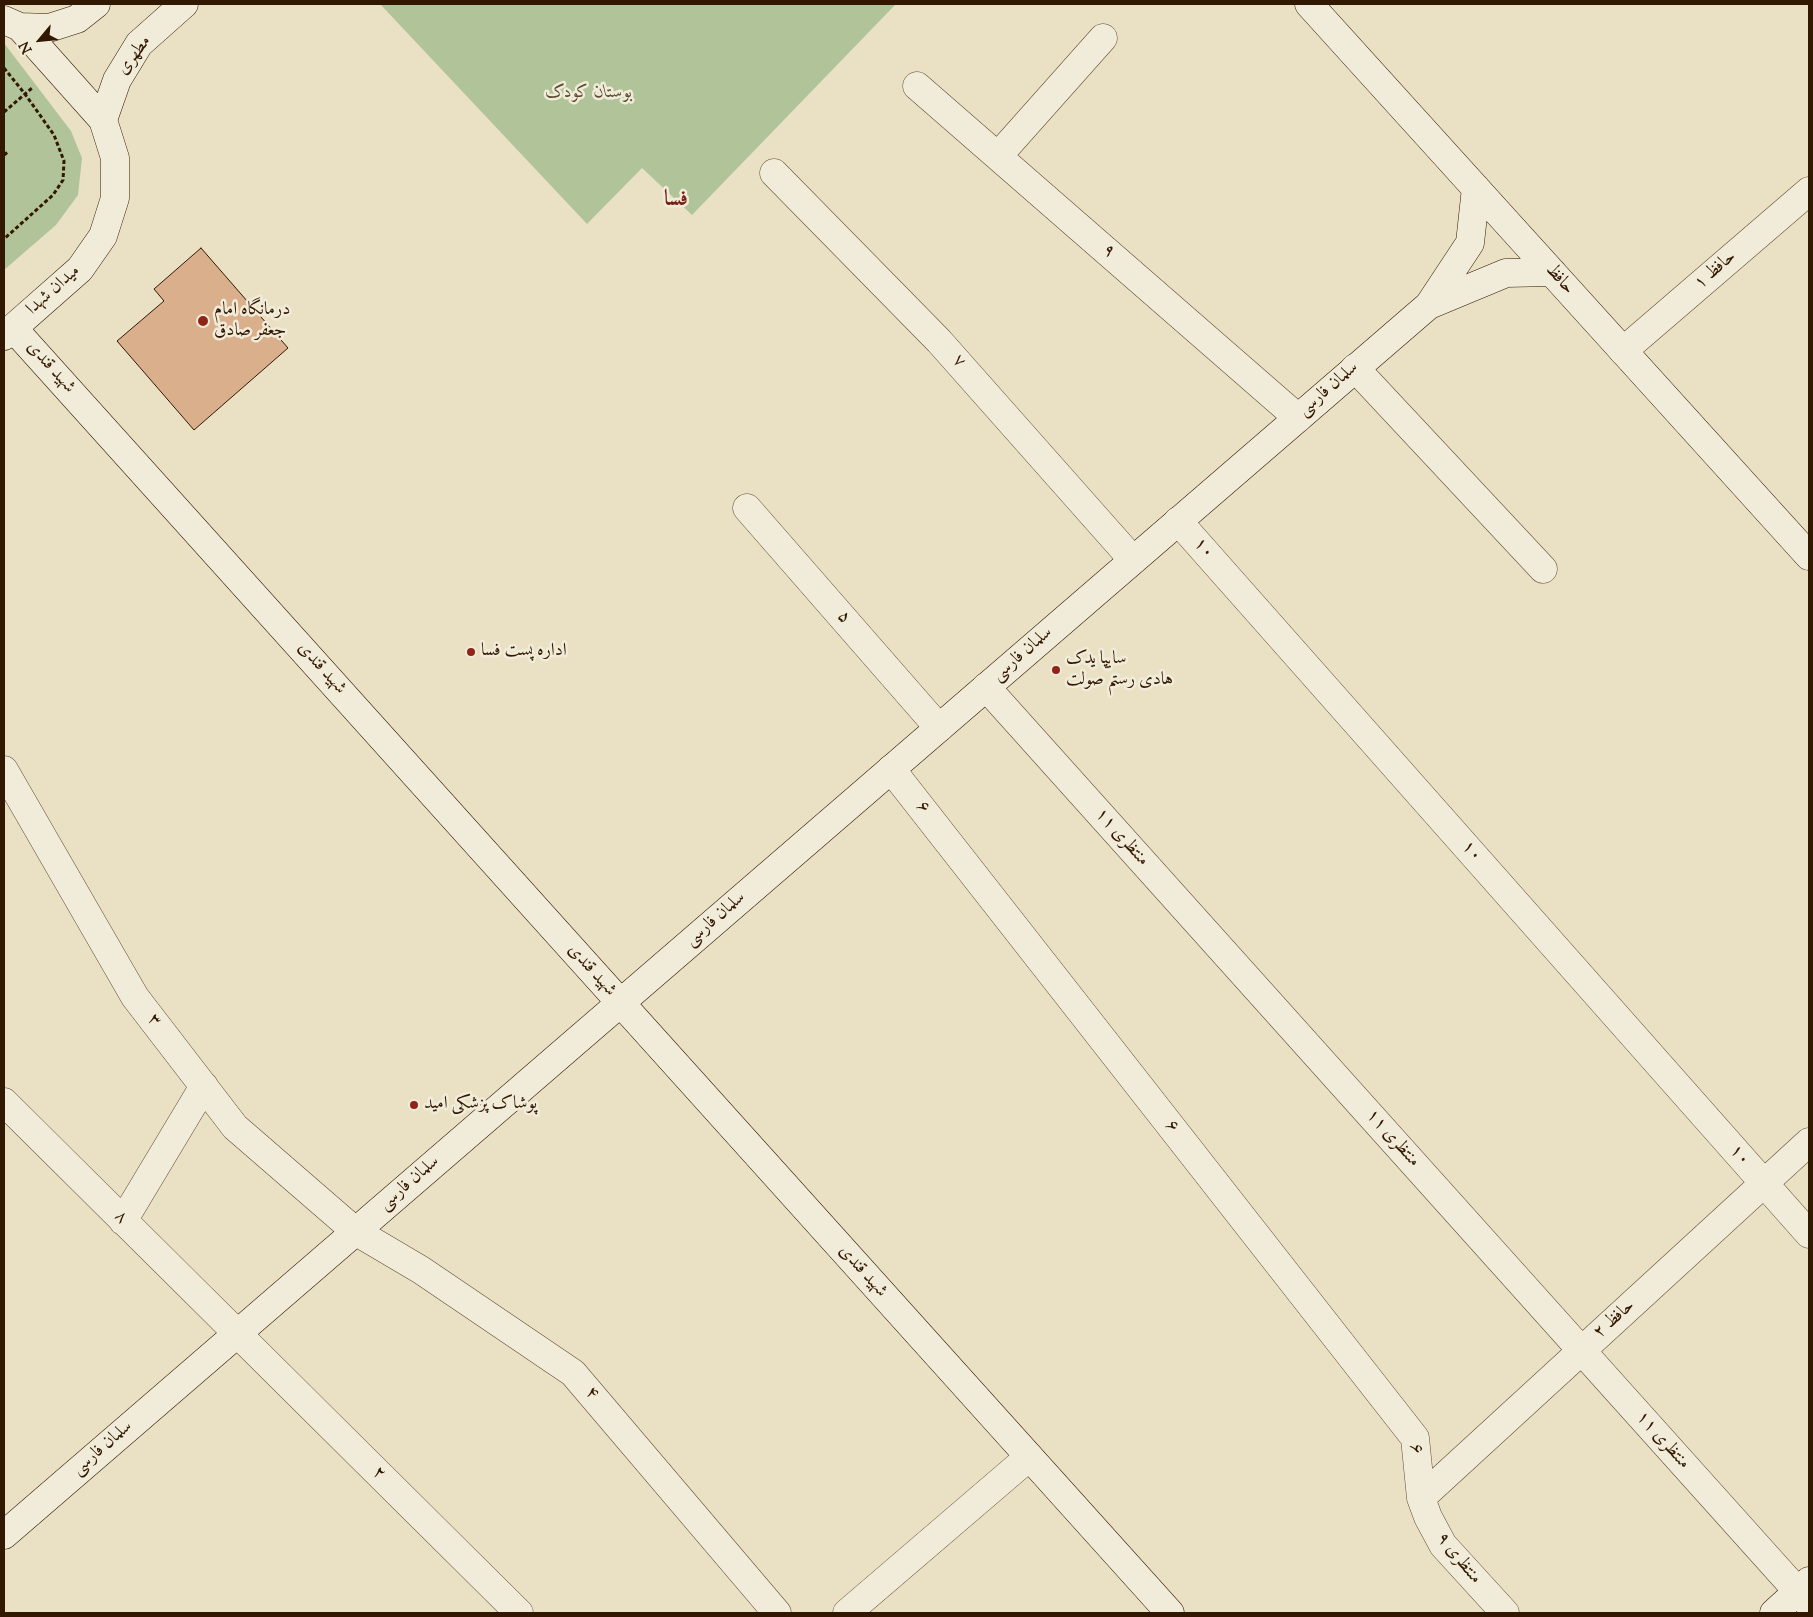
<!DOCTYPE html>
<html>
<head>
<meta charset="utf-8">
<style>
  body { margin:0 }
  #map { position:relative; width:1813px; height:1617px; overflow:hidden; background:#eae1c4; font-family:"Sorts Mill Goudy",serif }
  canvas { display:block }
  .frame { position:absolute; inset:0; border:5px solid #331801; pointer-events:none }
  .north { position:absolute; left:15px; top:15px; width:50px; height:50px; -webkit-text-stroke:4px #f1ecd9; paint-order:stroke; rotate:242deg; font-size:14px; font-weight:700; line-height:20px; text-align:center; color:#331801 }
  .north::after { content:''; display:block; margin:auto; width:18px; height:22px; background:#331801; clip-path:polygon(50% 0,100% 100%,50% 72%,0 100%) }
</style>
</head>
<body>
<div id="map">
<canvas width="1813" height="1617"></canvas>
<div class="frame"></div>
<div class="north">N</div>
</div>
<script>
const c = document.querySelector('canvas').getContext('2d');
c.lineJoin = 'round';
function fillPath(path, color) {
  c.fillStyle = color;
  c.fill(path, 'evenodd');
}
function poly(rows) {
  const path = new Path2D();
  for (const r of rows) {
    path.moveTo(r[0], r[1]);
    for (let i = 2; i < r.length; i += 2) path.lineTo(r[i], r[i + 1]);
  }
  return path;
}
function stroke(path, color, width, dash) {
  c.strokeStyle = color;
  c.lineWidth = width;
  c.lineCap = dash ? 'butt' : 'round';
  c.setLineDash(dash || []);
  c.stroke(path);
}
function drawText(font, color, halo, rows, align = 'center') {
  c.font = font + ' "Sorts Mill Goudy",Amiri,serif';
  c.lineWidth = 5;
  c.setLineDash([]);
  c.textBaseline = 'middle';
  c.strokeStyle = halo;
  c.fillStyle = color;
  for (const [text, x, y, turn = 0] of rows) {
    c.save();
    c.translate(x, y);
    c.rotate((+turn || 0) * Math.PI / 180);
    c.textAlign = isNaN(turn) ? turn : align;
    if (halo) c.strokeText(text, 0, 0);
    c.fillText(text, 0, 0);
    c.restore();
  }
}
fillPath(poly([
  [380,4,896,4,692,215,642,168,587,224],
  [4,43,71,131,82,158,78,195,56,225,4,270]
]), '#b1c499');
const building = poly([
  [201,248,288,348,194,430,117,341,164,301,154,289,201,248]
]);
fillPath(building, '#daaf8c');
stroke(building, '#331801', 1);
const street = poly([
  [917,86,1298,418],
  [998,156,1103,38],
  [774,173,939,341,1133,560],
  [1623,351,1809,191],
  [1355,368,1543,569],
  [747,508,939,728],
  [1178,521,1809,1234],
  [986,687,1809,1604],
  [891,769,1415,1438,1421,1498,1428,1517,1443,1545,1505,1613],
  [4,770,135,997,235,1127,355,1231,421,1270,573,1373,777,1613],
  [4,1102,519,1613],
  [123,1221,204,1086],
  [1421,1498,1809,1142],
  [847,1613,1029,1457]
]);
const secondary = poly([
  [1309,4,1809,556],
  [4,20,20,27,103,120,115,158,115,198,103,236,80,269,4,336],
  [20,27,49,28,77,19,96,4],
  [103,120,117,80,139,44,184,4],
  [1429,305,1506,273,1552,272],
  [13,328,1170,1613],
  [4,1535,1429,305,1470,243,1476,188],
  [1774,1613,1809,1581]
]);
stroke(street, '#614a32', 29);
stroke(secondary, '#331801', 29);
stroke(poly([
  [4,68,25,94,54,135,64,161,63,180,53,195,4,239],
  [4,112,32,88],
  [4,155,9,151]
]), '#331801', 3, [4, 2.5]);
stroke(street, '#f1ecd9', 28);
stroke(secondary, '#f1ecd9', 28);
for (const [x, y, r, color] of [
  [203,321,6,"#8f2418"],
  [471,652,5,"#8f2418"],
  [1056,670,5,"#8f2418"],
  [414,1105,5,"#8f2418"]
]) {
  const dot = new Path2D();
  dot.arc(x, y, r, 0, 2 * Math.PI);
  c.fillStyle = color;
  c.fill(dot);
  stroke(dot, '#f1ecd9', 2);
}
drawText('18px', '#331801', '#f1ecd9', [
  ["مطهری",135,56,-53],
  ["۹",1108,252,41],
  ["حافظ ۱",1716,271,-41],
  ["حافظ",1559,280,48],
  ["میدان شهدا",54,291,-42],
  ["۷",958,362,48],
  ["شهید قندی",50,368,48],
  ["سلمان فارسی",1329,390,-41],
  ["۱۰",1203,549,49],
  ["۵",843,618,49],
  ["سلمان فارسی",1023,655,-41],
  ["شهید قندی",321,669,48],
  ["۶",922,808,52],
  ["منتظری ۱۱",1121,838,48],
  ["۱۰",1471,852,49],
  ["سلمان فارسی",716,920,-41],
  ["شهید قندی",591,971,48],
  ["۳",153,1021,52],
  ["۶",1171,1127,52],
  ["منتظری ۱۱",1392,1139,48],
  ["۱۰",1739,1156,49],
  ["سلمان فارسی",410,1184,-41],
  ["۸",120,1218,45],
  ["شهید قندی",862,1272,48],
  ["حافظ ۲",1615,1320,-42],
  ["۴",591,1394,49],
  ["منتظری ۱۱",1662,1441,48],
  ["سلمان فارسی",103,1449,-41],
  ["۶",1415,1449,79],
  ["۲",378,1474,45],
  ["منتظری ۹",1458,1559,51]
]);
drawText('italic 18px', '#594c2f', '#f1ecd9', [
  ["بوستان کودک",589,94]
]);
drawText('18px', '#331801', '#f1ecd9', [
  ["درمانگاه امام",214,311],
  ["جعفر صادق",214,332],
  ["اداره پست فسا",481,652],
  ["سایپا یدک",1066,660],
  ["هادی رستم صولت",1066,681],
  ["پوشاک پزشکی امید",424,1105]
], 'left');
drawText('bold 22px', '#7a1f14', '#f1ecd9', [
  ["فسا",676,201]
]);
</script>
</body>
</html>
